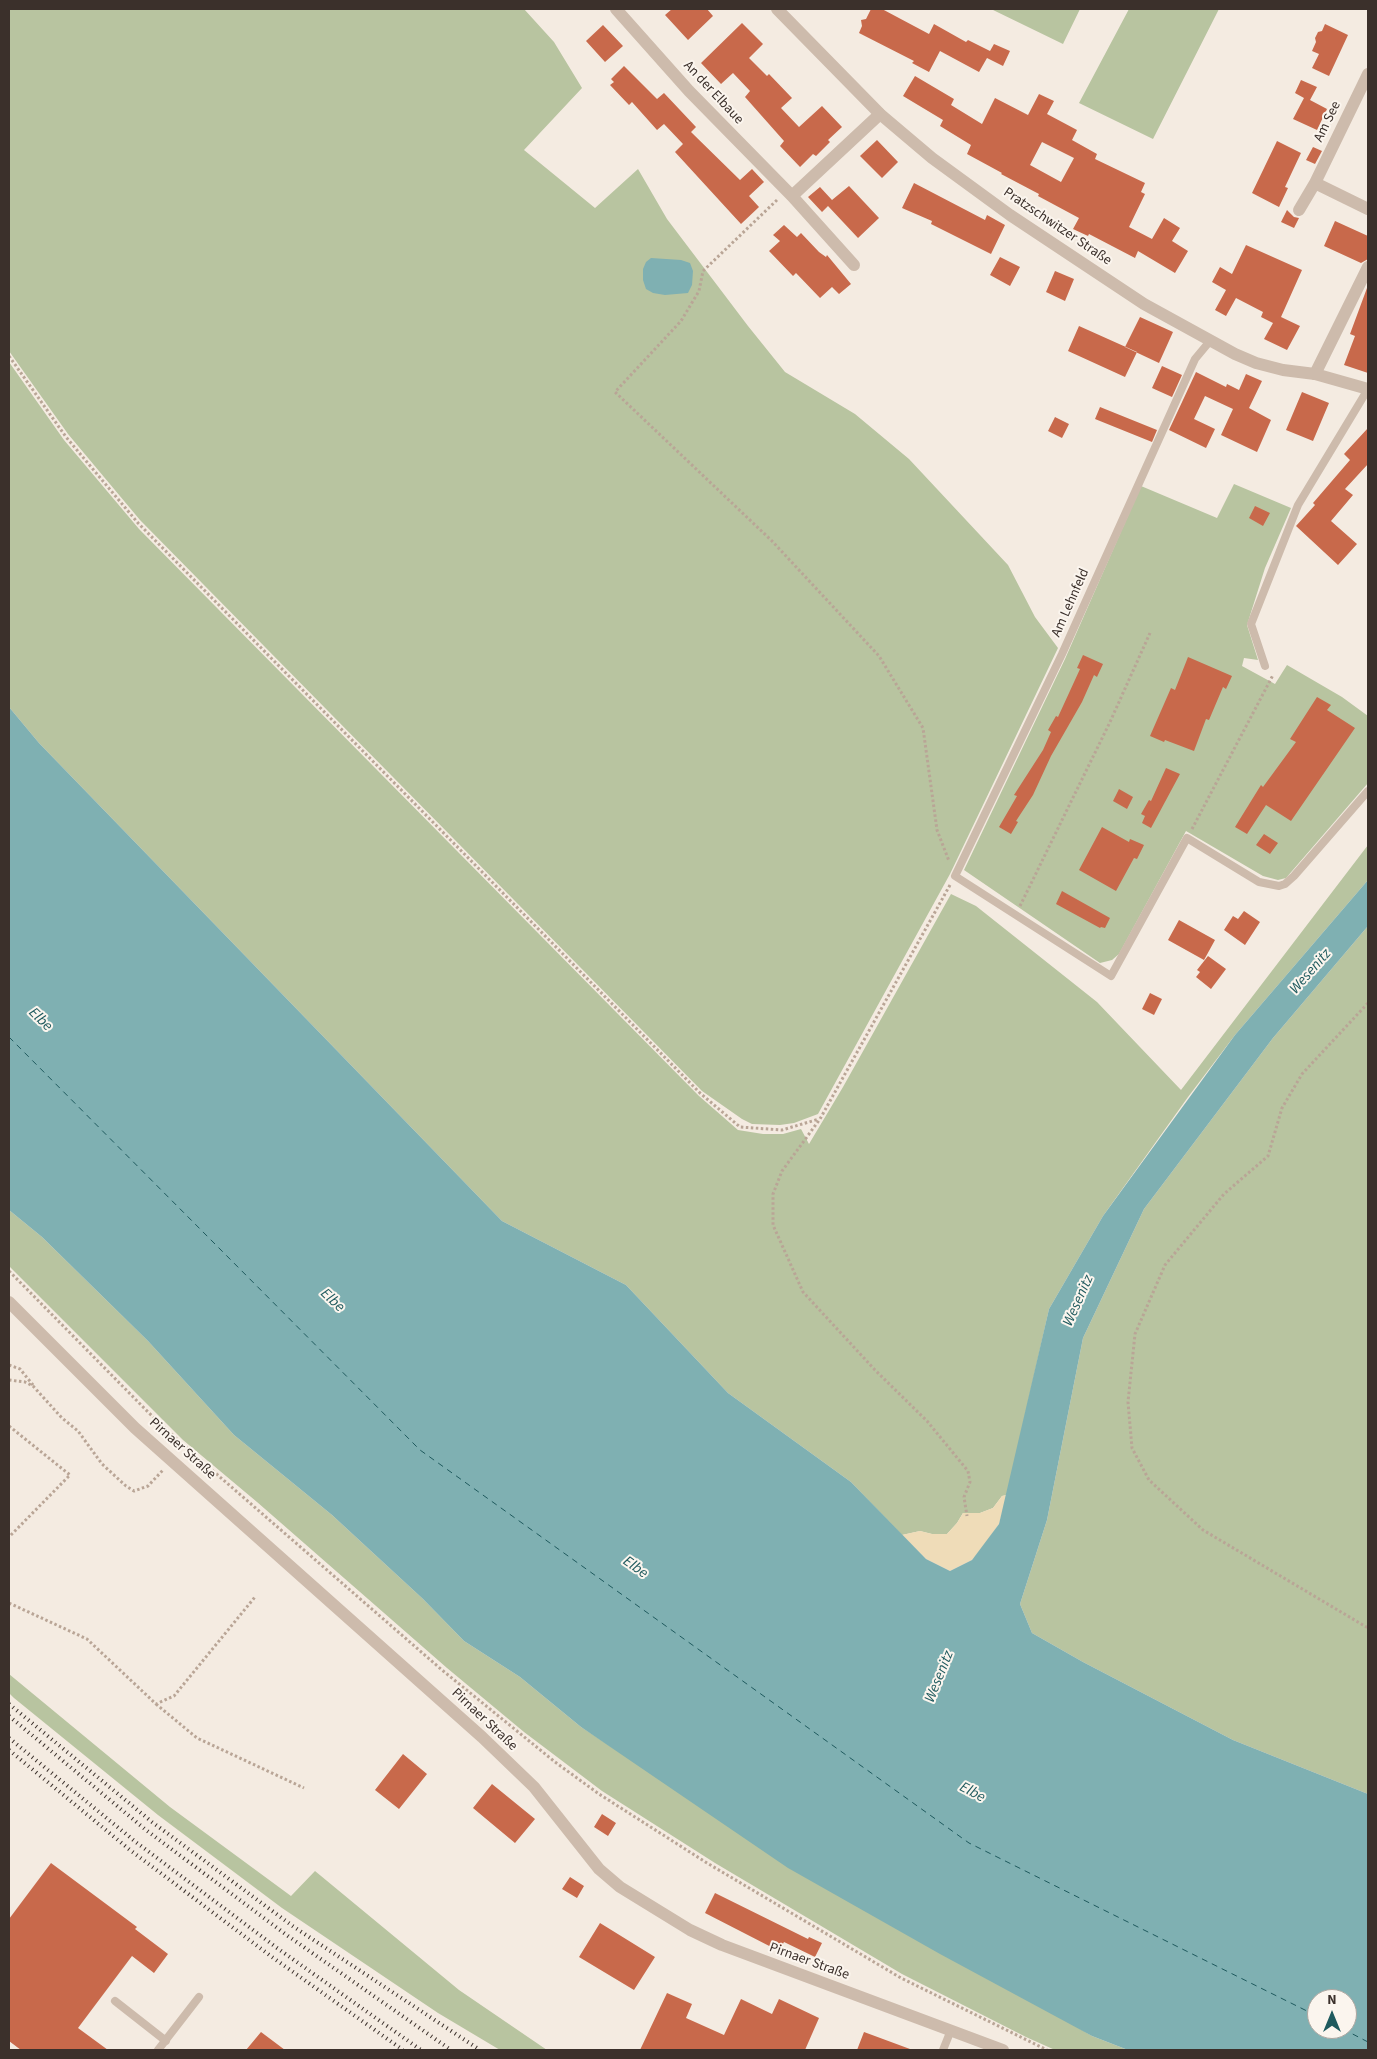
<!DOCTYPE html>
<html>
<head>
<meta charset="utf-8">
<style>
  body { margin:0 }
  #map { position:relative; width:1377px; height:2059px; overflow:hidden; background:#f4ebe1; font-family:"Source Sans 3",sans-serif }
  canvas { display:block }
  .frame { position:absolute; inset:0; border:10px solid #3b302b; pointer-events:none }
  .north { position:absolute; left:1307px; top:1989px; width:50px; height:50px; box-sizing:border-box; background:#fbf5ee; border:1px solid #aea6a0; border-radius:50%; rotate:0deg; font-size:14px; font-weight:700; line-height:20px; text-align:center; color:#3b302b }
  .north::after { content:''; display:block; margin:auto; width:18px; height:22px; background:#1f5a5e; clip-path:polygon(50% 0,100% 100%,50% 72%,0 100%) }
</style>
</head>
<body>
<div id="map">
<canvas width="1377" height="2059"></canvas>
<div class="frame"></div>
<div class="north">N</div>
</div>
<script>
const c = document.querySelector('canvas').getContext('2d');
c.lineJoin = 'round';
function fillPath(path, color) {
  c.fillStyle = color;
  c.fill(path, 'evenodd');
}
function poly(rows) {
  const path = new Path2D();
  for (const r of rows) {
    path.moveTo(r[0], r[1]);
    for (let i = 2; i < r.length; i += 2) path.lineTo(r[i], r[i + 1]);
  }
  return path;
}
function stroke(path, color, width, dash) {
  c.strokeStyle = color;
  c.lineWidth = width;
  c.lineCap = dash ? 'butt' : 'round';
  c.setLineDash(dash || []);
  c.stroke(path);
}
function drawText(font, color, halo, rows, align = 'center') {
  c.font = font + ' "Source Sans 3",sans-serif';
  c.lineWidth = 4;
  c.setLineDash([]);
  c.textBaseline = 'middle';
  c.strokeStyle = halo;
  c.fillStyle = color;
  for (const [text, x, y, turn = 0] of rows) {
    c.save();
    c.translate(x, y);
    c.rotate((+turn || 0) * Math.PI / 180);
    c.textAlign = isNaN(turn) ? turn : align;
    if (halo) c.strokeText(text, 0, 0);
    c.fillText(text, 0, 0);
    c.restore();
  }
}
fillPath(poly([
  [9,9,524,9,554,42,582,88,524,150,595,208,638,169,667,219,748,326,785,372,855,414,909,459,1008,565,1035,617,1058,648,950,874,818,1114,794,1123,780,1125,752,1124,742,1119,702,1091,140,520,68,434,9,351],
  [991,9,1080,9,1063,44],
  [1129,9,1219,9,1153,139,1079,103],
  [9,362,64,440,139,529,699,1096,738,1130,763,1134,783,1134,801,1129,809,1144,843,1087,951,894,976,906,1097,1002,1181,1090,1368,845,1368,880,1235,1035,1188,1097,1103,1216,1049,1309,1007,1495,1002,1496,993,1508,980,1513,963,1513,957,1523,947,1534,932,1534,920,1531,902,1535,851,1482,728,1393,626,1285,502,1221,39,743,9,707],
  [1234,484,1291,508,1265,568,1247,625,1258,660,1244,658,1242,666,1275,684,1287,665,1342,697,1368,716,1368,783,1286,878,1278,880,1263,876,1186,831,1119,954,1112,960,1100,963,964,870,1065,659,1141,486,1217,518],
  [1368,926,1368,1794,1233,1740,1083,1662,1032,1633,1020,1604,1047,1520,1083,1338,1144,1209,1273,1038],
  [9,1210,42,1237,148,1341,234,1435,332,1515,423,1599,464,1641,520,1677,581,1727,644,1768,1092,2036,1128,2050,1055,2050,1026,2037,902,1974,715,1863,602,1791,524,1732,447,1668,257,1502,183,1440,9,1266],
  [9,1674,170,1807,291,1896,315,1871,459,1990,547,2050,500,2050,438,2013,282,1908,158,1815,14,1698,9,1693]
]), '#b8c4a0');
fillPath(poly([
  [1007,1495,999,1524,986,1543,972,1560,950,1571,926,1559,902,1535,920,1531,932,1534,947,1534,957,1523,963,1513,980,1513,993,1508,1002,1496]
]), '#efdcb8');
fillPath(poly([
  [651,258,681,260,690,263,693,271,692,285,688,293,665,295,653,293,646,289,643,280,643,269,646,262],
  [9,707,39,743,502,1221,626,1285,728,1393,851,1482,926,1559,950,1571,972,1560,999,1524,1049,1309,1103,1216,1235,1035,1368,880,1368,926,1273,1038,1144,1209,1083,1338,1047,1520,1020,1604,1032,1633,1083,1662,1233,1740,1368,1794,1368,2050,1128,2050,1092,2036,940,1954,788,1868,581,1727,520,1677,464,1641,423,1599,332,1515,234,1435,148,1341,42,1237,9,1210],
  [1317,1999,1347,1999,1347,2029,1317,2029]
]), '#7fb0b2');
stroke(poly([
  [9,1037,420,1450,969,1843,1317,2016],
  [1343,2029,1368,2042]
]), '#1f5a5e', 1, [6, 5]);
fillPath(poly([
  [672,9,707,9,713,16,688,40,665,15],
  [871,9,882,9,929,34,934,24,966,42,968,40,990,51,994,44,1010,51,1003,66,987,58,979,72,940,51,929,72,912,63,914,61,859,33,862,26,861,20,866,19],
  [742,23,763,44,749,58,767,76,769,74,792,98,781,108,799,127,822,106,842,127,828,140,830,142,816,156,813,154,800,167,780,146,784,141,745,97,750,91,733,73,721,84,701,63],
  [1325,24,1348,35,1329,76,1312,68,1319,54,1312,51,1316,42,1315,38,1318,32,1322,31],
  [603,25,623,46,605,62,586,41],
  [624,66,657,99,664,93,696,127,691,132,740,180,752,169,764,182,749,196,759,207,741,224,675,152,683,144,664,124,657,130,632,102,629,105,610,85,614,82,611,79],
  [915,76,954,99,951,105,982,124,995,98,1028,115,1039,94,1054,101,1047,114,1077,130,1072,140,1097,154,1095,159,1145,183,1141,192,1145,194,1129,227,1152,239,1164,218,1180,228,1172,241,1188,251,1175,273,1138,251,1135,258,1089,234,1088,236,1073,229,1079,218,1038,196,1039,194,1001,174,1002,173,967,154,971,145,940,126,943,120,903,96],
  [1042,142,1074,158,1061,182,1030,165],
  [1301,80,1317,87,1310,100,1327,109,1317,130,1293,119,1304,98,1295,93],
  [877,140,898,162,882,178,860,156],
  [1277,141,1301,153,1285,187,1288,188,1279,207,1252,193],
  [1313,147,1322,151,1315,164,1306,160],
  [914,183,985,220,987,215,1005,225,991,254,931,224,932,221,902,208],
  [849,186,879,218,858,238,828,206,822,212,808,197,820,187,832,200],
  [1287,210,1294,217,1299,218,1294,228,1281,222],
  [1335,221,1368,236,1368,259,1361,263,1324,246],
  [784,225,797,237,801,233,819,252,826,257,827,255,851,284,839,294,832,287,820,298,796,273,793,276,769,251,780,241,773,235],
  [1246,245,1302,270,1281,317,1300,326,1287,350,1264,339,1273,323,1261,317,1263,312,1236,298,1226,316,1215,310,1226,290,1212,282,1220,267,1232,274],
  [1000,257,1020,267,1010,286,990,275],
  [1055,271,1074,279,1065,301,1046,292],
  [1367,288,1368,288,1368,373,1344,365,1355,336,1350,334],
  [1140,317,1173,332,1159,363,1125,347],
  [1079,326,1137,352,1125,377,1068,351],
  [1162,366,1182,375,1172,397,1152,388],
  [1196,372,1226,387,1227,384,1239,390,1246,374,1262,381,1249,408,1271,420,1257,452,1221,435,1233,409,1205,396,1194,419,1215,429,1206,448,1169,430],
  [1302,392,1329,403,1313,441,1286,430],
  [1100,407,1157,430,1152,442,1095,419],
  [1055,417,1069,424,1062,438,1048,431],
  [1368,428,1368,464,1345,489,1353,495,1331,521,1357,544,1338,565,1296,526,1315,505,1313,503,1350,460,1344,454],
  [1255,506,1270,513,1263,526,1249,518],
  [1083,655,1103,664,1097,677,1094,675,1082,702,1051,756,1033,795,1016,821,1018,822,1011,834,999,827,1017,796,1014,795,1043,750,1051,732,1048,730,1056,716,1058,717,1080,669,1077,668],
  [1188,657,1232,676,1226,689,1223,687,1209,720,1206,719,1194,751,1165,740,1164,742,1150,736,1171,688,1175,690],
  [1317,697,1331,705,1327,710,1355,728,1291,821,1266,805,1247,834,1235,827,1261,785,1263,787,1296,742,1290,739],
  [1166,768,1180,774,1151,828,1142,823,1145,816,1141,814,1149,800,1151,801],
  [1119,789,1133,797,1127,809,1113,801],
  [1102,827,1129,842,1130,839,1144,845,1137,859,1134,858,1116,891,1079,870],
  [1264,834,1278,843,1270,854,1256,845],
  [1062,891,1110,918,1105,928,1101,927,1100,928,1056,904],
  [1244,911,1260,922,1245,945,1224,930,1233,916,1238,919],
  [1179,920,1215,940,1204,960,1168,940],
  [1208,956,1226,969,1211,989,1196,977,1200,972,1197,970],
  [1150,993,1162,999,1154,1015,1142,1009],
  [403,1754,427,1774,399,1809,375,1790],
  [492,1784,535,1819,515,1843,473,1808],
  [602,1814,616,1823,608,1836,594,1827],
  [51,1863,137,1927,135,1929,168,1954,154,1973,132,1956,78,2028,108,2050,21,2050,9,2041,9,1919],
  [570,1877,584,1886,577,1898,562,1889],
  [715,1893,808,1939,809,1937,822,1943,815,1957,784,1942,779,1951,705,1913],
  [600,1923,655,1957,634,1990,579,1957],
  [667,1993,692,2004,686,2018,724,2035,741,1999,772,2014,779,1999,819,2018,805,2050,640,2050],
  [261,2032,285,2050,246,2050],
  [864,2032,910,2049,909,2050,857,2050]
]), '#c8694b');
stroke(poly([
  [777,200,703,271,699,291,681,321,615,392,772,541,879,656,923,728,937,830,949,861],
  [9,356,66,437,138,523,700,1093,740,1127,782,1130,819,1119],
  [1192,829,1273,675],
  [950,885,820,1119,782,1171,773,1194,773,1225,803,1292,875,1370,927,1421,968,1471,970,1482,964,1497,967,1516],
  [1020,906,1110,722,1150,633],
  [1368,1003,1302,1074,1282,1108,1268,1156,1224,1194,1165,1265,1135,1334,1128,1402,1132,1448,1149,1480,1203,1530,1368,1628],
  [9,1271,149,1413,182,1444,442,1670,555,1762,599,1794,707,1863,901,1978,1047,2050],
  [9,1365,20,1369,33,1385],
  [9,1380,25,1382,33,1386,62,1418,78,1431,102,1464,126,1486,134,1491,148,1486,163,1470],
  [9,1426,70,1475,9,1537],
  [9,1603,87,1639,156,1704,174,1696,255,1597],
  [156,1704,197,1738,304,1788]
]), '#b9a596', 3, [2.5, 2.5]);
stroke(poly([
  [1210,341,1195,359,1062,654,955,876,1111,976,1187,838,1259,882,1279,886,1285,884,1294,876,1368,791],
  [1265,666,1251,624,1298,505,1368,389],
  [115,2001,166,2041],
  [158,2050,199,1997],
  [943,2050,951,2030]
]), '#cdbbac', 8);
stroke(poly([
  [616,9,689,91,792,196,880,114],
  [1315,183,1368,74],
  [792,196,854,265],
  [1299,210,1315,183,1368,209],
  [1315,374,1368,267]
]), '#cdbbac', 12);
stroke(poly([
  [777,9,880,114,932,158,1010,215,1144,304,1235,354,1256,363,1283,370,1315,374,1368,389],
  [9,1302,135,1428,482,1737,534,1787,599,1869,620,1887,690,1930,722,1945,1003,2050]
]), '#cdbbac', 12);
stroke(poly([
  [9,1704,152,1822,294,1927,480,2050],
  [9,1716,146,1830,288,1936,451,2050],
  [9,1738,137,1843,277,1948,421,2050],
  [9,1750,130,1850,272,1957,403,2050]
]), '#3b302b', 4, [1, 4]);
drawText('14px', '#3b302b', '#fbf5ee', [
  ["An der Elbaue",713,93,47],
  ["Am See",1328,122,-64],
  ["Pratzschwitzer Straße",1057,227,34],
  ["Am Lehnfeld",1071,603,-66],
  ["Pirnaer Straße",182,1449,42],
  ["Pirnaer Straße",484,1720,43],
  ["Pirnaer Straße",809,1962,20]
]);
drawText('italic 15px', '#1f5a5e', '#fbf5ee', [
  ["Wesenitz",1311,972,-49],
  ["Elbe",40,1020,44],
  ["Elbe",332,1301,43],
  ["Wesenitz",1079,1301,-66],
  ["Elbe",635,1568,35],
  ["Wesenitz",940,1677,-68],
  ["Elbe",972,1793,28]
]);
</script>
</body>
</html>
